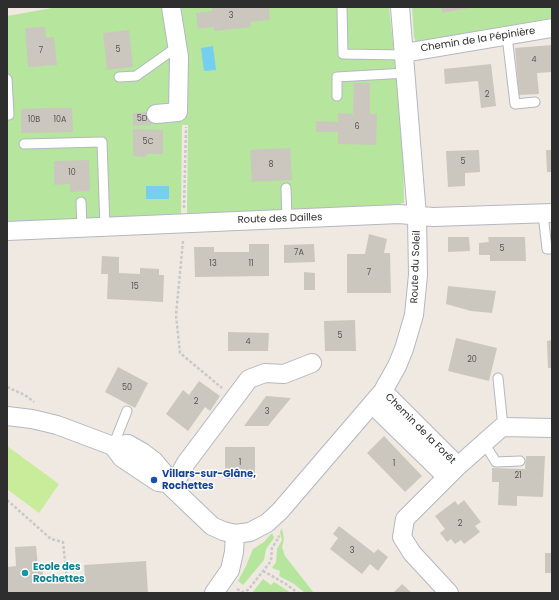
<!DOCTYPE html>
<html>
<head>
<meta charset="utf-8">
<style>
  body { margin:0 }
  #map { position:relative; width:559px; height:600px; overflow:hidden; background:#efe9e1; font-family:Poppins,sans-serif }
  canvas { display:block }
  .frame { position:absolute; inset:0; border:8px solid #2e2e2e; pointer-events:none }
</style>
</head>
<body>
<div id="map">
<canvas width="559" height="600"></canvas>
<div class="frame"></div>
</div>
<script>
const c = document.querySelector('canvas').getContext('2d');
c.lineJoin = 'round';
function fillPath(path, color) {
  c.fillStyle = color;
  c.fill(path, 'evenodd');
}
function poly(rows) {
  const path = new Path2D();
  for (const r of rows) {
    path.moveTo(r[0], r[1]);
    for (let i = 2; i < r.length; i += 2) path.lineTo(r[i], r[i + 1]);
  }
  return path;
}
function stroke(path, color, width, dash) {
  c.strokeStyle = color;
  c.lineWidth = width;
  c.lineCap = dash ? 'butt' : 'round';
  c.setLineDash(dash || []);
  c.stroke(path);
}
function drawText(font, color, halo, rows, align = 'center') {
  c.font = font + ' Poppins,sans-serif';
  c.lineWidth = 3;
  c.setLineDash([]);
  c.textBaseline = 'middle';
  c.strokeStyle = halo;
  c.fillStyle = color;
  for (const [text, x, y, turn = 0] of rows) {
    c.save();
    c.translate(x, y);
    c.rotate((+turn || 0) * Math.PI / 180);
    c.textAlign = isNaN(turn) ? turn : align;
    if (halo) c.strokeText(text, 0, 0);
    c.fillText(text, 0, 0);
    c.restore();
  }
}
fillPath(poly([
  [52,7,389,7,403,131,404,203,394,205,190,215,187,213,188,125,182,125,181,215,7,224,7,16,52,8],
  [412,7,552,7,552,18,416,42,414,37],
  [282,528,284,539,282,547,285,556,314,593,305,593,294,584,279,576,280,571,272,568,276,562,277,549,282,540,280,532],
  [272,533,274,538,266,549,264,560,243,585,238,581,246,566,253,549,264,542],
  [263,579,271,585,274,582,291,593,252,593]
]), '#b6e59e');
fillPath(poly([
  [7,446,59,484,39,513,7,489]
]), '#c9ec9a');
fillPath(poly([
  [213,46,216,70,204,71,201,48],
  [146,186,169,186,169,199,146,199]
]), '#75cff0');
fillPath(poly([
  [212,7,269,7,270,20,250,22,251,27,214,31,214,27,198,29,196,13,212,11],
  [441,7,469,7,469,8,442,13],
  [45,27,46,38,54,37,57,65,28,67,25,28],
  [129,30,133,67,107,70,103,33],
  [552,45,552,72,537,73,539,94,519,95,515,48],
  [491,64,496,106,481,108,478,81,445,84,444,69],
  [354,83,370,83,370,114,377,114,376,145,338,144,338,132,316,132,316,121,338,122,338,113,353,114],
  [47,108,72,108,73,132,21,133,21,109],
  [151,112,151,125,133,126,133,113],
  [133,129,163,130,163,154,146,154,146,157,133,156],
  [290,148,292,180,252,182,250,150],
  [479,150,480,172,465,173,465,186,448,187,446,151],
  [546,150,552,150,552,172,547,172],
  [89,160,90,191,70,192,70,184,54,185,54,161],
  [369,234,387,239,384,253,390,253,391,293,347,293,347,254,365,254],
  [448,237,469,237,470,251,448,252],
  [488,237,525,237,526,261,490,261,490,255,479,255,479,243,489,242],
  [249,244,269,244,269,276,195,277,194,247,214,247,214,252,249,252],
  [314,244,315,262,284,263,284,245],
  [102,256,119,257,119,273,140,274,140,268,159,269,159,275,164,275,163,302,107,299,108,274,101,274],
  [304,272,315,273,315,290,304,290],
  [448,286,496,291,492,313,471,311,446,304],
  [355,320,356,351,325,351,324,321],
  [228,332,269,333,268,351,228,351],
  [456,338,497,348,489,381,448,371],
  [552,340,552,368,548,368,547,341],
  [118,367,148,383,135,408,105,392],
  [199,381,220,396,210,411,205,407,188,431,166,414,183,390,189,395],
  [266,396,291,398,268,426,244,426],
  [384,436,422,476,405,492,367,453],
  [225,447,255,447,255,479,225,479],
  [526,456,545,456,543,497,517,496,517,506,498,505,499,482,492,482,492,468,525,469],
  [464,500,481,522,475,526,480,532,464,544,461,540,455,544,451,539,447,542,440,533,445,529,435,516,455,501,458,505],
  [339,526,374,553,378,549,388,557,378,571,370,564,362,574,330,549,338,538,333,534],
  [36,546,38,567,43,566,43,580,85,578,84,565,146,561,148,593,7,593,7,567,16,566,15,547],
  [545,553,552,553,552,573,545,573],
  [402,584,412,593,393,593]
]), '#cbc7bf');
const lane = poly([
  [342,7,343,54,404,55],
  [507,36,515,104,535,102],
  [119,77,136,76,177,47],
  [7,79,9,115,7,115],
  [337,96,337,77,406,73],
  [24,144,102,142,105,227],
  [286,188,287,219],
  [81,202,82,228],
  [543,214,547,249,552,249],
  [498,378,503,427],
  [484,443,496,462,520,461],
  [113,446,127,411]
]);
const street = poly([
  [404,53,552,28],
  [156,114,178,112,179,57,171,7],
  [7,231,399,214,433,217,552,213],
  [383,391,458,466],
  [372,404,447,477],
  [7,416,32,419,57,425,113,446,128,444,142,452,154,461,165,474,167,483,212,526,223,531,235,534,250,532,267,523,280,511,383,391,397,366,404,349,414,315,418,275,417,216,400,7],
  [113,446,122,458,158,482,167,483],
  [172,488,186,463,249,379,265,373,284,374,312,363],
  [214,593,230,570,234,552,235,534],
  [449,593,412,553,402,537,405,519,458,466,502,427,552,428]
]);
stroke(lane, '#b4b7c1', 11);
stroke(street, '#b4b7c1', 20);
stroke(poly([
  [184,208,186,127],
  [183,241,176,315,180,353,222,388],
  [7,387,25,395,34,402],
  [7,500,51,539,63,542,67,579],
  [263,571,286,584,298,593],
  [237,589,242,592,248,590,271,561,272,548,279,537,278,536]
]), '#c9c9c9', 2.5, [3, 2]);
stroke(lane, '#fff', 9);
stroke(street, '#fff', 18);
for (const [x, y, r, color] of [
  [154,480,4,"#1a4fb4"],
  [25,573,4,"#0f9aa8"]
]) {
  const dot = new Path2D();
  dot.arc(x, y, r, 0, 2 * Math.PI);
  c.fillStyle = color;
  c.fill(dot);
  stroke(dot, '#fff', 1.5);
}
drawText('8px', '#555452', null, [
  ["3",231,16],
  ["5",118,50],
  ["7",41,51],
  ["4",534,60],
  ["2",487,95],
  ["5D",142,119],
  ["10B",34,120],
  ["10A",60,120],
  ["6",357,127],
  ["5C",148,142],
  ["5",463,162],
  ["8",271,165],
  ["10",72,173],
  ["5",502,249],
  ["7A",299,253],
  ["13",213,264],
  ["11",251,264],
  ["7",369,273],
  ["15",135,287],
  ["5",340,336],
  ["4",248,342],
  ["20",472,360],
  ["50",127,388],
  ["2",196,402],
  ["3",267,412],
  ["1",240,463],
  ["1",394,464],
  ["21",518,476],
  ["2",460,524],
  ["3",352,551]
]);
drawText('10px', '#2e2e2e', '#fff', [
  ["Chemin de la Pépinière",478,40,-9],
  ["Route des Dailles",280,219,-2],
  ["Route du Soleil",416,267,-88],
  ["Chemin de la Forêt",420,429,45]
]);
drawText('bold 10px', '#164399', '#fff', [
  ["Villars-sur-Glâne,",162,474],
  ["Rochettes",162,486]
], 'left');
drawText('bold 10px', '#0d838f', '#fff', [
  ["Ecole des",33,567],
  ["Rochettes",33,579]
], 'left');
</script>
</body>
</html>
